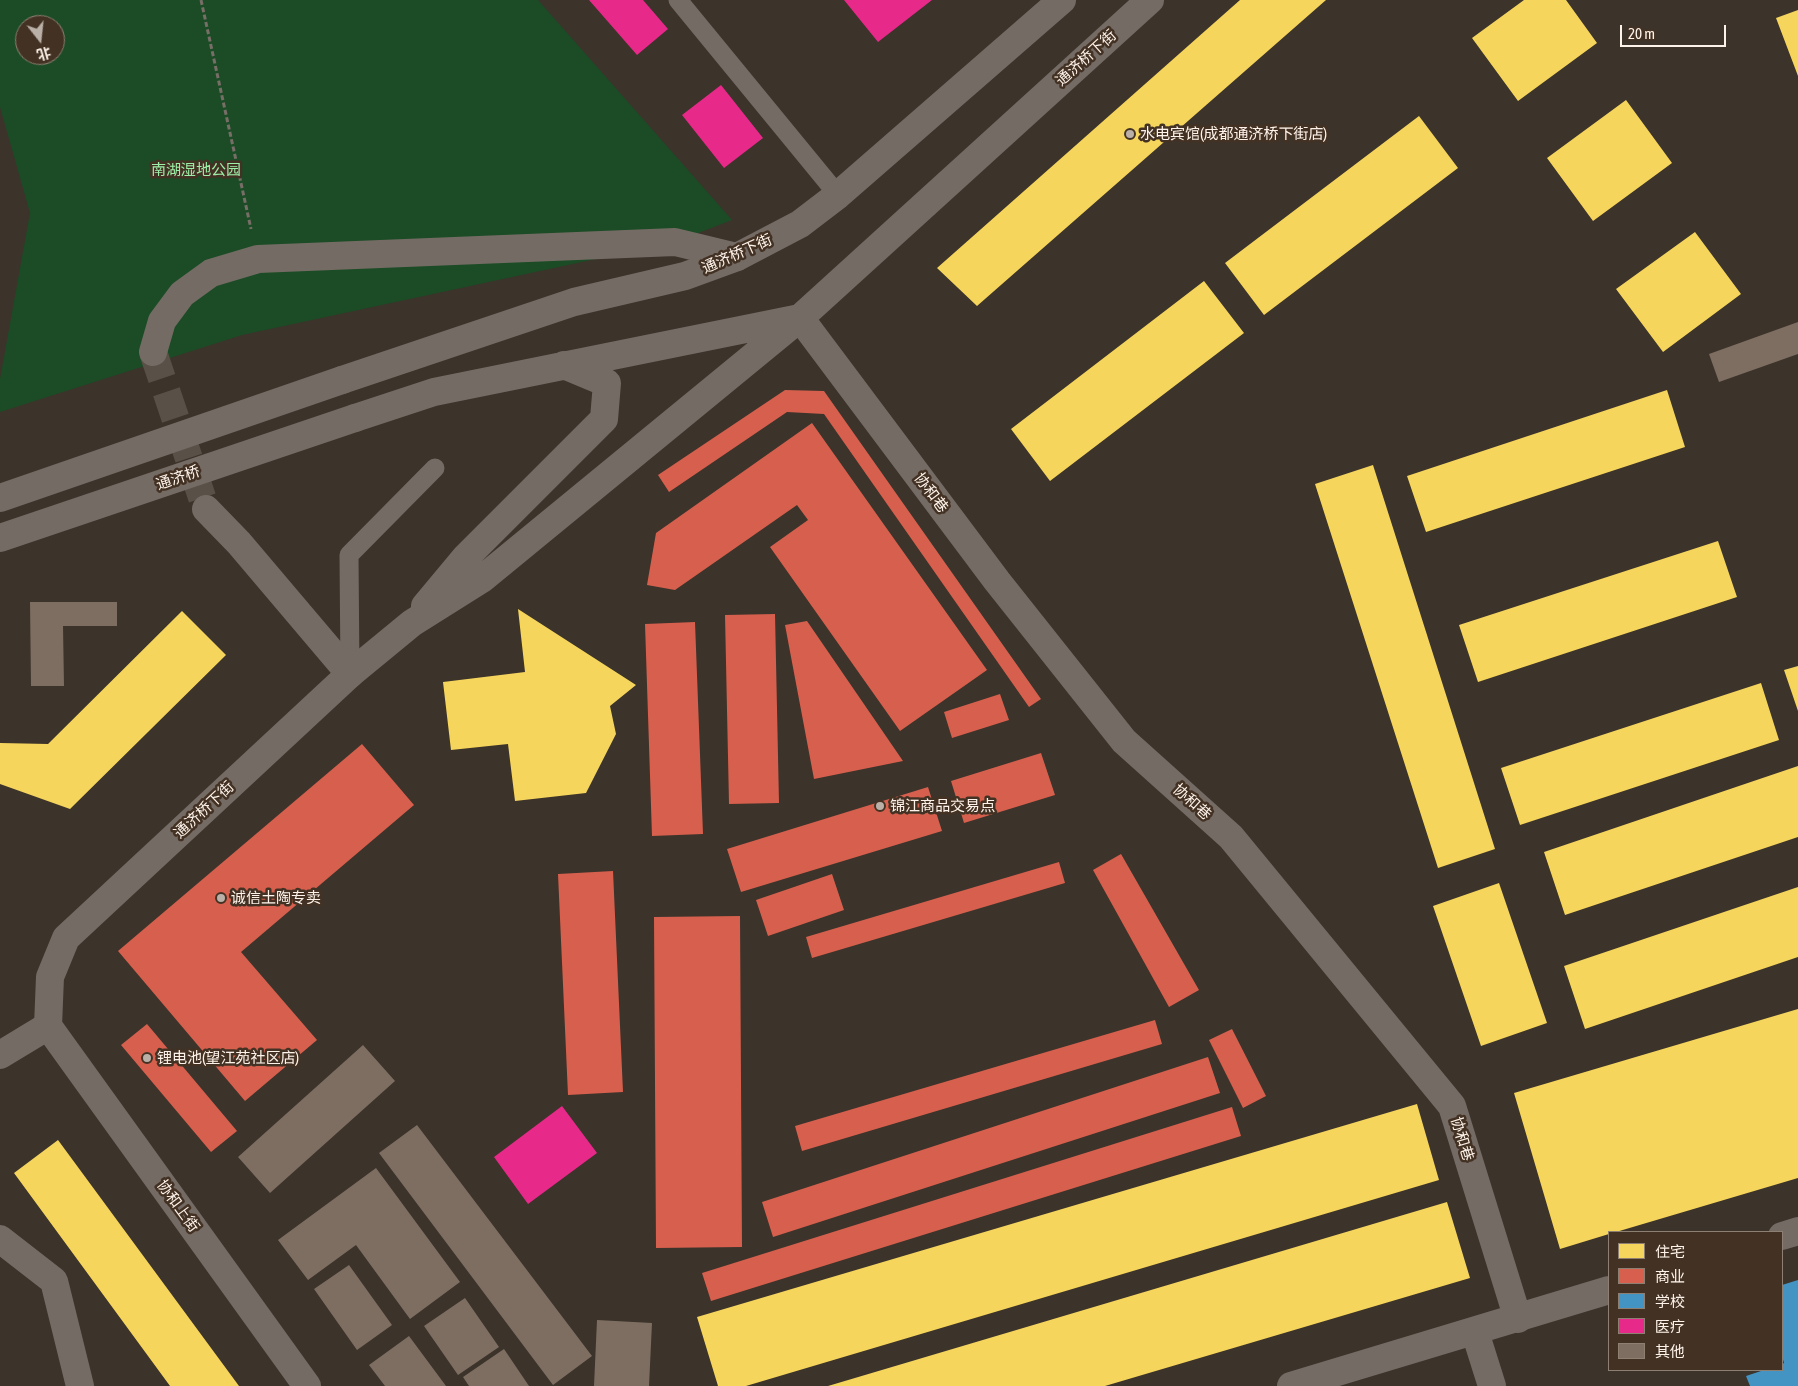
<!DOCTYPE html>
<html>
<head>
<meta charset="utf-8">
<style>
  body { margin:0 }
  #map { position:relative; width:1798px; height:1386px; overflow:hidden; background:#3c332b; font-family:"Asap Condensed","Noto Sans SC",sans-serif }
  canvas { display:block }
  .legend { position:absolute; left:1608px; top:1231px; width:175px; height:140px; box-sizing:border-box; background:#433224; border:1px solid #8e7f73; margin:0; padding:6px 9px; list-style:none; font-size:15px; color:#fef3ea }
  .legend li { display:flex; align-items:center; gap:10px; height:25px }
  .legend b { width:25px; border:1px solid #8e7f73 }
  .north { position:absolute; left:15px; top:15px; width:50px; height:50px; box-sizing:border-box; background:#433224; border:1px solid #8e7f73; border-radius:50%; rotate:164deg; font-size:14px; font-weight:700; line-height:20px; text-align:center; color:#fef3ea }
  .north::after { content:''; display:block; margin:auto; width:18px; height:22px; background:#bab0a7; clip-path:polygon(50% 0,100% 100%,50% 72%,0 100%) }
  .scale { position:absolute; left:1620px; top:25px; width:106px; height:22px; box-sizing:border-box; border:2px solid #fef3ea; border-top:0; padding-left:6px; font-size:15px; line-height:18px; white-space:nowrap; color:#fef3ea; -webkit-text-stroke:4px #433224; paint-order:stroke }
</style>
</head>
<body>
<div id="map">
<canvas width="1798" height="1386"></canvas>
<ul class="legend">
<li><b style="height:14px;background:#f6d55c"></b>住宅</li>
<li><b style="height:14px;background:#d6604d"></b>商业</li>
<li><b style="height:14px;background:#4393c3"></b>学校</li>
<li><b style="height:14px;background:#e7298a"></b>医疗</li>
<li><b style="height:14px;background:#7e6e61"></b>其他</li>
</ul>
<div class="north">北</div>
<div class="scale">20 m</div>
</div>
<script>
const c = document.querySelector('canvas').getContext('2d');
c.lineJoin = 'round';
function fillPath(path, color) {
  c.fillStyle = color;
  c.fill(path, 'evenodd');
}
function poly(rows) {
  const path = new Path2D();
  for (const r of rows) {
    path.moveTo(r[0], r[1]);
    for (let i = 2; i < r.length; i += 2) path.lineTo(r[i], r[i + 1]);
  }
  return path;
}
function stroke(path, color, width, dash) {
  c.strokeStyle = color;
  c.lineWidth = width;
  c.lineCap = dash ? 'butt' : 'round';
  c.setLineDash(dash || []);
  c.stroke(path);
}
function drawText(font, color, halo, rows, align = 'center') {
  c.font = font + ' "Asap Condensed","Noto Sans SC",sans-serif';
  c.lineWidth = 5;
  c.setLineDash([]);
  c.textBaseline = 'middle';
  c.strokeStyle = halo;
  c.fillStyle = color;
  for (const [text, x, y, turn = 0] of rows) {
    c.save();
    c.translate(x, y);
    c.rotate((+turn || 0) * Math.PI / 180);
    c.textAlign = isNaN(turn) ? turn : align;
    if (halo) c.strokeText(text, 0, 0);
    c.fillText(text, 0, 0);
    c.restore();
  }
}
fillPath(poly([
  [0,0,538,0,732,220,675,242,242,335,0,412,0,379,30,213,0,107],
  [25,25,55,25,55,55,25,55]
]), '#1b4c25');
fillPath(poly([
  [1240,0,1326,0,977,306,937,268],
  [1524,0,1566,0,1597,43,1518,101,1472,38],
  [1798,10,1798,76,1776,18],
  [1626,100,1672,163,1593,221,1547,158],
  [1419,116,1458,168,1264,315,1225,263],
  [1695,232,1741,294,1663,352,1616,289],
  [1204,281,1244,333,1050,481,1011,429],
  [1667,390,1685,447,1426,532,1407,476],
  [1373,465,1495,849,1438,868,1315,484],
  [1718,541,1737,597,1478,682,1459,625],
  [518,609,636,685,610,706,616,734,586,793,515,801,508,744,451,750,443,682,525,672],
  [182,611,226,655,70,809,0,784,0,743,48,744],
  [1798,666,1798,711,1784,670],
  [1761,683,1779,740,1520,825,1501,768],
  [1798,766,1798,837,1565,915,1544,852],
  [1499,883,1547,1023,1481,1046,1433,906],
  [1798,887,1798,957,1585,1029,1564,966],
  [1798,1009,1798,1178,1616,1232,1609,1232,1609,1234,1560,1249,1514,1093],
  [1417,1104,1439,1180,746,1386,718,1386,697,1317],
  [58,1140,239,1386,170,1386,14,1173],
  [1447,1202,1470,1278,1105,1386,828,1386]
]), '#f6d55c');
fillPath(poly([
  [785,390,824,391,1041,699,1029,707,824,414,787,412,669,492,658,475],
  [812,423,987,670,900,731,770,547,808,520,797,505,675,590,647,585,656,533],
  [775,614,779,803,729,804,725,615],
  [807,621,903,761,814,779,785,625],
  [695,622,703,834,652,836,645,624],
  [1000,694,1009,720,952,738,944,712],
  [362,744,414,805,241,952,317,1040,245,1101,118,951],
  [1041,753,1055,795,964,823,951,781],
  [928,787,942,831,741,892,727,849],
  [1121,854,1199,990,1169,1007,1093,870],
  [1059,862,1065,883,812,958,806,937],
  [613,871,623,1092,568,1095,558,874],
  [832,874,844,910,768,936,756,900],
  [740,916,742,1247,656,1248,654,917],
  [1155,1020,1162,1044,802,1151,795,1126],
  [147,1024,237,1131,211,1152,121,1045],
  [1232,1029,1266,1096,1243,1108,1209,1040],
  [1208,1057,1220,1093,773,1237,762,1202],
  [1232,1107,1241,1136,711,1301,702,1273]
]), '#d6604d');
fillPath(poly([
  [1798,1280,1798,1386,1750,1386,1746,1376,1764,1370,1782,1370,1782,1364,1784,1363,1782,1356,1782,1285]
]), '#4393c3');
fillPath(poly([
  [589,0,643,0,668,29,637,55],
  [844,0,932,0,878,42],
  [721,85,763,138,724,168,682,115],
  [562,1106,597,1153,528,1204,494,1157]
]), '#e7298a');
fillPath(poly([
  [1798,322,1798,354,1719,382,1709,354],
  [30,602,117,602,117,626,63,626,64,686,31,686],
  [363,1045,395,1081,270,1193,238,1157],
  [417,1125,592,1356,553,1385,379,1153],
  [376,1168,460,1282,410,1319,356,1245,308,1280,278,1240],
  [349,1265,392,1325,357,1350,314,1289],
  [465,1298,499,1347,458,1375,424,1326],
  [597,1320,652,1323,649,1386,594,1386],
  [409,1336,446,1386,385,1386,369,1365],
  [504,1349,529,1386,469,1386,463,1377]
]), '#7e6e61');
stroke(poly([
  [153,352,206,509]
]), '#595048', 28, [28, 14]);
stroke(poly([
  [201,0,251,229]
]), '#766e67', 3, [5, 2.5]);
stroke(poly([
  [678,0,838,195],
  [350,674,349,555,435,468]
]), '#756b65', 19);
stroke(poly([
  [800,318,997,581,1124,741,1231,837,1452,1106,1518,1319],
  [153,352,162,321,182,294,211,273,258,259,675,242,737,257],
  [206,509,239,543,350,674],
  [0,1055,48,1026],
  [0,1239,54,1281,80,1386],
  [1475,1332,1492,1386]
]), '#756b65', 28);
stroke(poly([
  [342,380,574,302,685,276,737,257,800,224,838,195,1062,0],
  [355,418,434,392,800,318,1150,0],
  [425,606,465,558,604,419,607,383,564,365],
  [1782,1236,1798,1231],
  [307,1386,48,1026,50,977,66,938,350,674,412,623,482,579,800,318],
  [1291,1386,1609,1290]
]), '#756b65', 28);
stroke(poly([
  [0,498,342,380],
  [0,538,355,418]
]), '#756b65', 28);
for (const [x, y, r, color] of [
  [1130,134,5,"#bab0a7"],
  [880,806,5,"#bab0a7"],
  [221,898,5,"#bab0a7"],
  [147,1058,5,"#bab0a7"]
]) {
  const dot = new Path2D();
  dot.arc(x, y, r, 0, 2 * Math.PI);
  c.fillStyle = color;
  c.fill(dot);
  stroke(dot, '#433224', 2);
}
drawText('15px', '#fef3ea', '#433224', [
  ["通济桥下街",1086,58,-42],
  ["通济桥下街",737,254,-24],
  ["通济桥",178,478,-19],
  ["协和巷",931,493,53],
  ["协和巷",1192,802,42],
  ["通济桥下街",204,810,-43],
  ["协和巷",1462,1139,73],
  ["协和上街",178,1206,54]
]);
drawText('15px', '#fef3ea', '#433224', [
  ["水电宾馆(成都通济桥下街店)",1140,134],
  ["锦江商品交易点",890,806],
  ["诚信土陶专卖",231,898],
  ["锂电池(望江苑社区店)",157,1058]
], 'left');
drawText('15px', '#9ceea8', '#433224', [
  ["南湖湿地公园",196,170]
]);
</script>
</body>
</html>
